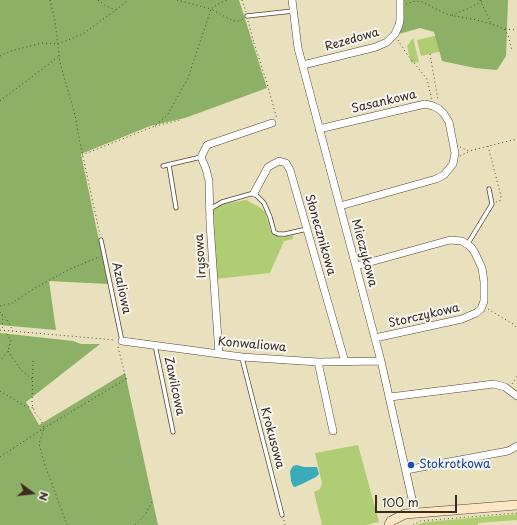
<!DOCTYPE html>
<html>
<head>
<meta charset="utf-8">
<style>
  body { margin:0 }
  #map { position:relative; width:517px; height:525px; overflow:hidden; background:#e9e0be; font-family:"Playpen Sans",sans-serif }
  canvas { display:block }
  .north { position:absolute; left:12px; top:473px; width:40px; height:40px; -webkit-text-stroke:3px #f6f6f2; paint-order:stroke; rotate:105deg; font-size:11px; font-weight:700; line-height:16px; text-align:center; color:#3b2a1e }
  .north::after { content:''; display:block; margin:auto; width:14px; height:18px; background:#3b2a1e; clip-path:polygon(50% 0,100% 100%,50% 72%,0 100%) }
  .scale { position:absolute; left:375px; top:495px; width:82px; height:18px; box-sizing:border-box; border:2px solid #3b2a1e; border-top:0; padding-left:5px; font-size:12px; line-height:14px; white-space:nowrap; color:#3b2a1e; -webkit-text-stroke:3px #f6f6f2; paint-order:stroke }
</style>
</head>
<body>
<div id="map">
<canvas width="517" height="525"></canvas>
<div class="north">N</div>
<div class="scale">100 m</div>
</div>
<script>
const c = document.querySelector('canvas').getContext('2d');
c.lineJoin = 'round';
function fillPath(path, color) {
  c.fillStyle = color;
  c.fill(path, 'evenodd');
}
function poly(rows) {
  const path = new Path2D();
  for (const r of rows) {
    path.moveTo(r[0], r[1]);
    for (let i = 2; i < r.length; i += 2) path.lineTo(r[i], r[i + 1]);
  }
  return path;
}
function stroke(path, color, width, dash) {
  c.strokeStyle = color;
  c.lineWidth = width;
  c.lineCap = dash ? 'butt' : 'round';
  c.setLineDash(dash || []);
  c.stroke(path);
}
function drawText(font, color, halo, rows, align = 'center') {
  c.font = font + ' "Playpen Sans",sans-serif';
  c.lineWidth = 4;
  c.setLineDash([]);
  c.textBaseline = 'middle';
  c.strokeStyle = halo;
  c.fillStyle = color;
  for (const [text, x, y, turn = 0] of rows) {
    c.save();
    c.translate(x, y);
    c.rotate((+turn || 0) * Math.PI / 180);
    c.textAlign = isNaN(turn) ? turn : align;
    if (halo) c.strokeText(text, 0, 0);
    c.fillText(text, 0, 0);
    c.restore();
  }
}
fillPath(poly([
  [447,33,451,49,421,56,417,40],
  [413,38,419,62,411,63,407,46],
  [246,200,261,208,265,212,271,232,274,235,282,237,293,235,293,239,284,241,270,273,216,279,212,211,223,204],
  [358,445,379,522,366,525,322,525,314,492,320,489,322,483,315,453],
  [517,514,517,520,478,523,478,525,415,525,425,522]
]), '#b1cd73');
fillPath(poly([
  [0,0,239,0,267,88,185,118,150,126,81,154,108,284,49,281,56,330,0,325],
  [402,0,508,0,506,56,497,70,475,68,442,61,434,32,420,28,399,34],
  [0,333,73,341,81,344,100,344,26,402,39,425,125,373,158,525,0,525]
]), '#8cb065');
fillPath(poly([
  [297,465,304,467,317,467,319,474,316,477,304,483,295,487,293,486,291,481,290,471,293,466]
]), '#3baab9');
const lane = poly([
  [247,16,293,11],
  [169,165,176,208],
  [163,166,201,157],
  [210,209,222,202,254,193,264,203,270,217,274,232,278,234,285,234,307,229],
  [101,240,122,341],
  [467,245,492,204,489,189],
  [155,345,173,432],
  [242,358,282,515]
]);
const street = poly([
  [292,0,298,48,381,361,415,512],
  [303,65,376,47,387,42,395,34,399,25,400,20,400,0],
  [319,129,425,104,433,106,439,109,444,114,449,122,455,153,453,164,444,175,436,179,340,206],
  [254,193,268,167,279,161,286,163,290,170,345,362],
  [356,266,450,240,462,241,471,247,475,253,482,268,484,282,484,301,481,309,476,313,462,319,375,338],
  [122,341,242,357,318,362,381,361],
  [219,354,210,224,209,181,206,169,201,157,207,145,272,123],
  [318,362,333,431],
  [390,397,494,384,505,387,517,396],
  [406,470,508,451,517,446]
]);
const secondary = poly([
  [389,525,391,521,405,514,517,505]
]);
stroke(lane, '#554536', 5);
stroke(street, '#554536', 8);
stroke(secondary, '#554536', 10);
stroke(poly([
  [50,0,55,21,60,63,75,115,80,143,100,235],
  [98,0,106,6,116,10],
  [177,0,211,9,218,4,227,0],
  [242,0,246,12],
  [480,0,491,23],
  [406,4,415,1,423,2,442,12,449,15,473,19,498,26,504,29,508,35,512,50],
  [452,15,467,9,484,0],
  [248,21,254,43],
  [505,29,517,30],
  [398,40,406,53,427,79,432,100],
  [254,43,266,80,277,119],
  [430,54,438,100],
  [0,56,11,51,42,43,58,44,83,34,129,0],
  [0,101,58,57],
  [155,126,180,120],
  [488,146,501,196,500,201,496,202],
  [460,147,469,151,517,139],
  [82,155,155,126,168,114,188,78,211,9,233,21,240,21,243,19],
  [460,156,470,151],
  [0,306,12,303,35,288,70,269,99,257],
  [488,309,513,324,517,328],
  [0,312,3,317,2,327,11,340,8,351,0,361],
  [2,314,6,318,13,331],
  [0,330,115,340],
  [118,347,126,379],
  [8,351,21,370,32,379],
  [33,361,32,404,35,413,41,420,44,428,39,444,45,465,67,525],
  [512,384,517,376],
  [0,391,25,406,33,408],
  [0,457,44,428,128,378],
  [284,520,285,525],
  [135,525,145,515,153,500],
  [413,525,420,521,517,513]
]), '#554536', 1, [1, 3]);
stroke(lane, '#fff', 3.5);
stroke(street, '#fff', 7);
stroke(secondary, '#fce6c4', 9);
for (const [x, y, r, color] of [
  [411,465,4,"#1a4fb4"]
]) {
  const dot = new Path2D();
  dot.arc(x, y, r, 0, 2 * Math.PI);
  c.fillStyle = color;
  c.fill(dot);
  stroke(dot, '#f6f6f2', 1.5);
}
drawText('12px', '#3b2a1e', '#f6f6f2', [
  ["Rezedowa",352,40,-16],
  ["Sasankowa",384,102,-13],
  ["Słonecznikowa",320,235,74],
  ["Mieczykowa",364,253,75],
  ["Irysowa",201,256,-94],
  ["Azaliowa",121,288,78],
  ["Storczykowa",424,316,-13],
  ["Konwaliowa",252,345,5],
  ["Zawilcowa",174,386,78],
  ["Krokusowa",272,438,75]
]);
drawText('12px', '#164399', '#f6f6f2', [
  ["Stokrotkowa",419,465]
], 'left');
</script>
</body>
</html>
